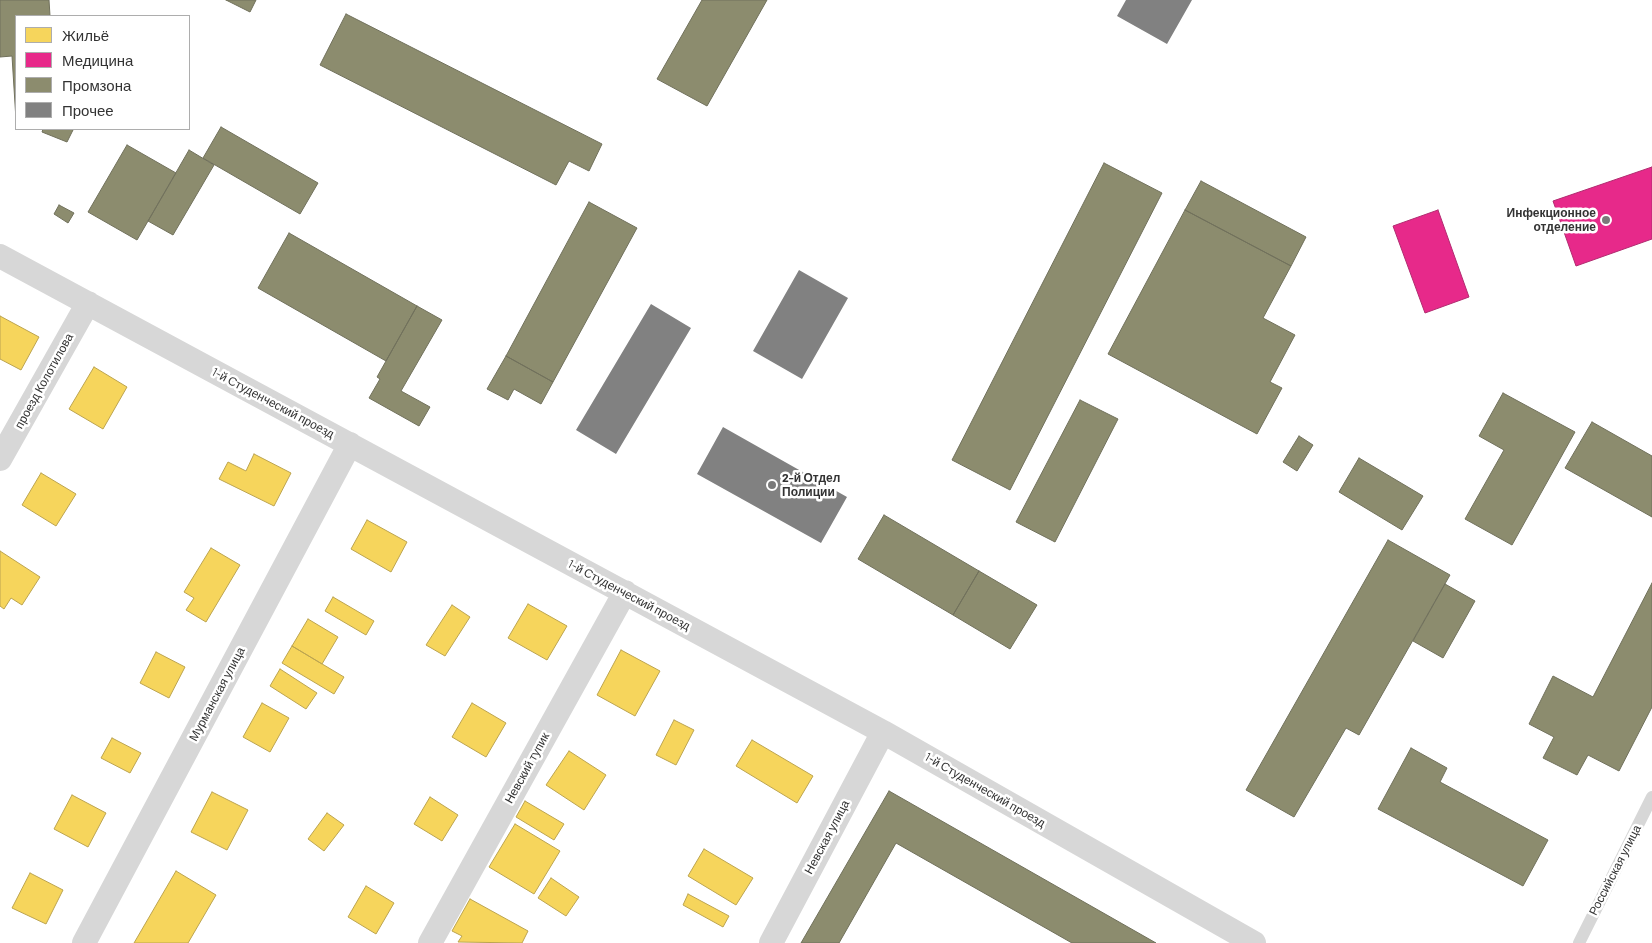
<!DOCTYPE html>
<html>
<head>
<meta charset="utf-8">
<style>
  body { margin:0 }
  #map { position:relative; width:1652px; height:943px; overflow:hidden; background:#fff; font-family:Barlow,sans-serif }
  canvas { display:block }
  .legend { position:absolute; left:15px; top:15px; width:175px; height:115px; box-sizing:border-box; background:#fff; border:1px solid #adadad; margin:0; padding:6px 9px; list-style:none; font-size:15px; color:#333 }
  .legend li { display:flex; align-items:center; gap:10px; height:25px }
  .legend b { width:25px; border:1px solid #adadad }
</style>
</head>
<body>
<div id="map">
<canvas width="1652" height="943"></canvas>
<ul class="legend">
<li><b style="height:14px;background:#f6d55c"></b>Жильё</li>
<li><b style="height:14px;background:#e7298a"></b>Медицина</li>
<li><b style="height:14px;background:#8c8c6e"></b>Промзона</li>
<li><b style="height:14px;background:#818181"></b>Прочее</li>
</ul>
</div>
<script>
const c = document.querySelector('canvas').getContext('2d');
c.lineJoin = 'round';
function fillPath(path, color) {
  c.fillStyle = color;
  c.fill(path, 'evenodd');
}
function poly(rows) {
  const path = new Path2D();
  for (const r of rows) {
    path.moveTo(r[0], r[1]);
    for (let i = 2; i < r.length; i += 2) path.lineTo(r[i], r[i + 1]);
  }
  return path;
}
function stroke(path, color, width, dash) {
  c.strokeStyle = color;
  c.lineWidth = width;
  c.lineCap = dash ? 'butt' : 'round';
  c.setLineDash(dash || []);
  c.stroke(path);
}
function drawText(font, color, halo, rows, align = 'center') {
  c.font = font + ' Barlow,sans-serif';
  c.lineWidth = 5;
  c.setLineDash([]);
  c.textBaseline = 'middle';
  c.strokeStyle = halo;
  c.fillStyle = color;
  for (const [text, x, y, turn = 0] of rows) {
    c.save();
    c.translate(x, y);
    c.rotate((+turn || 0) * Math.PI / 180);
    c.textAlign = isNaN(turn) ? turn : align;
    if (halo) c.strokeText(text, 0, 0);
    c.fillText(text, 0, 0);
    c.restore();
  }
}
const homes = poly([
  [0,316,39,337,21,370,0,359,0,316],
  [94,367,127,387,103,429,69,409,94,367],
  [254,454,291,473,274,506,219,479,228,462,246,471,254,454],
  [41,473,76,494,56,526,22,505,41,473],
  [367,520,407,542,391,572,351,549,367,520],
  [211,548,240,565,206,622,186,610,194,598,184,592,211,548],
  [0,551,40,577,22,605,11,598,4,609,0,606,0,551],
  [333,597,374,621,366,635,325,611,333,597],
  [528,604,567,626,547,660,508,638,528,604],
  [452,605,470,617,445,656,426,645,452,605],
  [308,619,338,637,322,664,292,646,308,619],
  [292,646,344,677,334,694,282,663,292,646],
  [621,650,660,671,635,716,597,695,621,650],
  [156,652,185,667,169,698,140,683,156,652],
  [280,669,317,693,306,709,270,686,280,669],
  [262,703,289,718,270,752,243,737,262,703],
  [472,703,506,723,486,757,452,737,472,703],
  [674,720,694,730,676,765,656,755,674,720],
  [112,738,141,753,130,773,101,758,112,738],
  [752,740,813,776,797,803,736,766,752,740],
  [569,751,606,775,584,810,546,785,569,751],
  [212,792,248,810,227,850,191,832,212,792],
  [72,795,106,813,88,847,54,829,72,795],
  [430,797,458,815,442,841,414,824,430,797],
  [525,801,564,824,554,840,516,817,525,801],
  [327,813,344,825,324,851,308,839,327,813],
  [515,824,560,851,534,894,489,867,515,824],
  [704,849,753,878,736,905,688,876,704,849],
  [176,871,216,895,188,943,134,943,176,871],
  [30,873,63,890,46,924,12,908,30,873],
  [551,878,579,897,566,916,538,898,551,878],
  [366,886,394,903,376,934,348,917,366,886],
  [688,894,729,916,723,927,683,905,688,894],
  [470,899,528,931,522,943,458,942,462,936,452,931,470,899]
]);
fillPath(homes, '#f6d55c');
stroke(homes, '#bca450', 1);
const health = poly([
  [1652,167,1652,239,1576,266,1553,201,1652,167],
  [1438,210,1469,297,1425,313,1393,226,1438,210]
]);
fillPath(health, '#e7298a');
stroke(health, '#b12c70', 1);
const industry = poly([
  [0,0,49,0,50,16,16,16,16,120,12,56,0,57,0,0],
  [226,0,256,0,250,12,226,0],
  [702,0,767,0,707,106,657,79,702,0],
  [346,14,602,144,589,171,569,161,556,185,320,65,346,14],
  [221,127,318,183,300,214,203,158,221,127],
  [43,129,70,129,73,130,67,142,42,132,43,129],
  [127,145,176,173,137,240,88,212,127,145],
  [189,150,214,165,173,235,148,221,189,150],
  [1104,163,1162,193,1010,490,952,460,1104,163],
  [1201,181,1306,237,1291,266,1185,210,1201,181],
  [589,202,637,228,553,382,506,356,589,202],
  [59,205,74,213,68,223,54,214,59,205],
  [1185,210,1291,266,1263,318,1295,335,1270,382,1282,388,1257,434,1108,354,1185,210],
  [289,233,417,306,386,361,258,288,289,233],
  [417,306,442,320,401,391,430,407,419,426,369,398,380,379,377,377,417,306],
  [506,356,553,382,541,404,514,389,508,400,487,389,506,356],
  [1503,393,1575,432,1512,545,1465,519,1504,450,1479,436,1503,393],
  [1080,400,1118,419,1055,542,1016,522,1080,400],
  [1592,422,1652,456,1652,517,1565,468,1592,422],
  [1299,436,1313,445,1297,471,1283,462,1299,436],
  [1359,458,1423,496,1402,530,1339,492,1359,458],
  [884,515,979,571,953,615,858,559,884,515],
  [1388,540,1450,575,1359,735,1346,728,1294,817,1246,790,1388,540],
  [979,571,1037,605,1010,649,953,615,979,571],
  [1652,583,1652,707,1619,771,1588,755,1577,775,1543,758,1554,737,1529,724,1553,676,1593,697,1652,583],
  [1445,584,1475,601,1443,658,1413,641,1445,584],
  [1411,748,1447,768,1440,782,1548,840,1523,886,1378,809,1411,748],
  [889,791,1156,943,1072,943,896,843,839,943,801,943,889,791]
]);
fillPath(industry, '#8c8c6e');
stroke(industry, '#71715c', 1);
fillPath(poly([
  [1126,0,1192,0,1167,44,1117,16],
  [799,270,848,298,802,379,753,351],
  [651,304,691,328,616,454,576,430],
  [723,427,847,497,821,543,697,474]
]), '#818181');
stroke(poly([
  [1579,943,1652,797]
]), '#d7d7d7', 12);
stroke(poly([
  [0,256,883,732,1254,943],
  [0,459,88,303],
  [84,943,350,444],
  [430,943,625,592],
  [771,943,883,732]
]), '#d7d7d7', 24);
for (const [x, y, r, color] of [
  [1606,220,5,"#7a7a7a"],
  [772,485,5,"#7a7a7a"]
]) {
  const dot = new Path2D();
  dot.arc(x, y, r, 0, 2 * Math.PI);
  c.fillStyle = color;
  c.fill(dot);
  stroke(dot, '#fff', 2);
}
drawText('bold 12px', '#333', '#fff', [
  ["Инфекционное",1596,213],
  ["отделение",1596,227],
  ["2-й Отдел",782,478,"left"],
  ["Полиции",782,492,"left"]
], 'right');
drawText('12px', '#333', '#fff', [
  ["проезд Колотилова",44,381,-61],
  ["1-й Студенческий проезд",273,403,28],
  ["1-й Студенческий проезд",629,595,28],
  ["Мурманская улица",217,694,-62],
  ["Невский тупик",527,768,-61],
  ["1-й Студенческий проезд",985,790,30],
  ["Невская улица",827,837,-62],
  ["Российская улица",1615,870,-63]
]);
</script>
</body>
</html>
